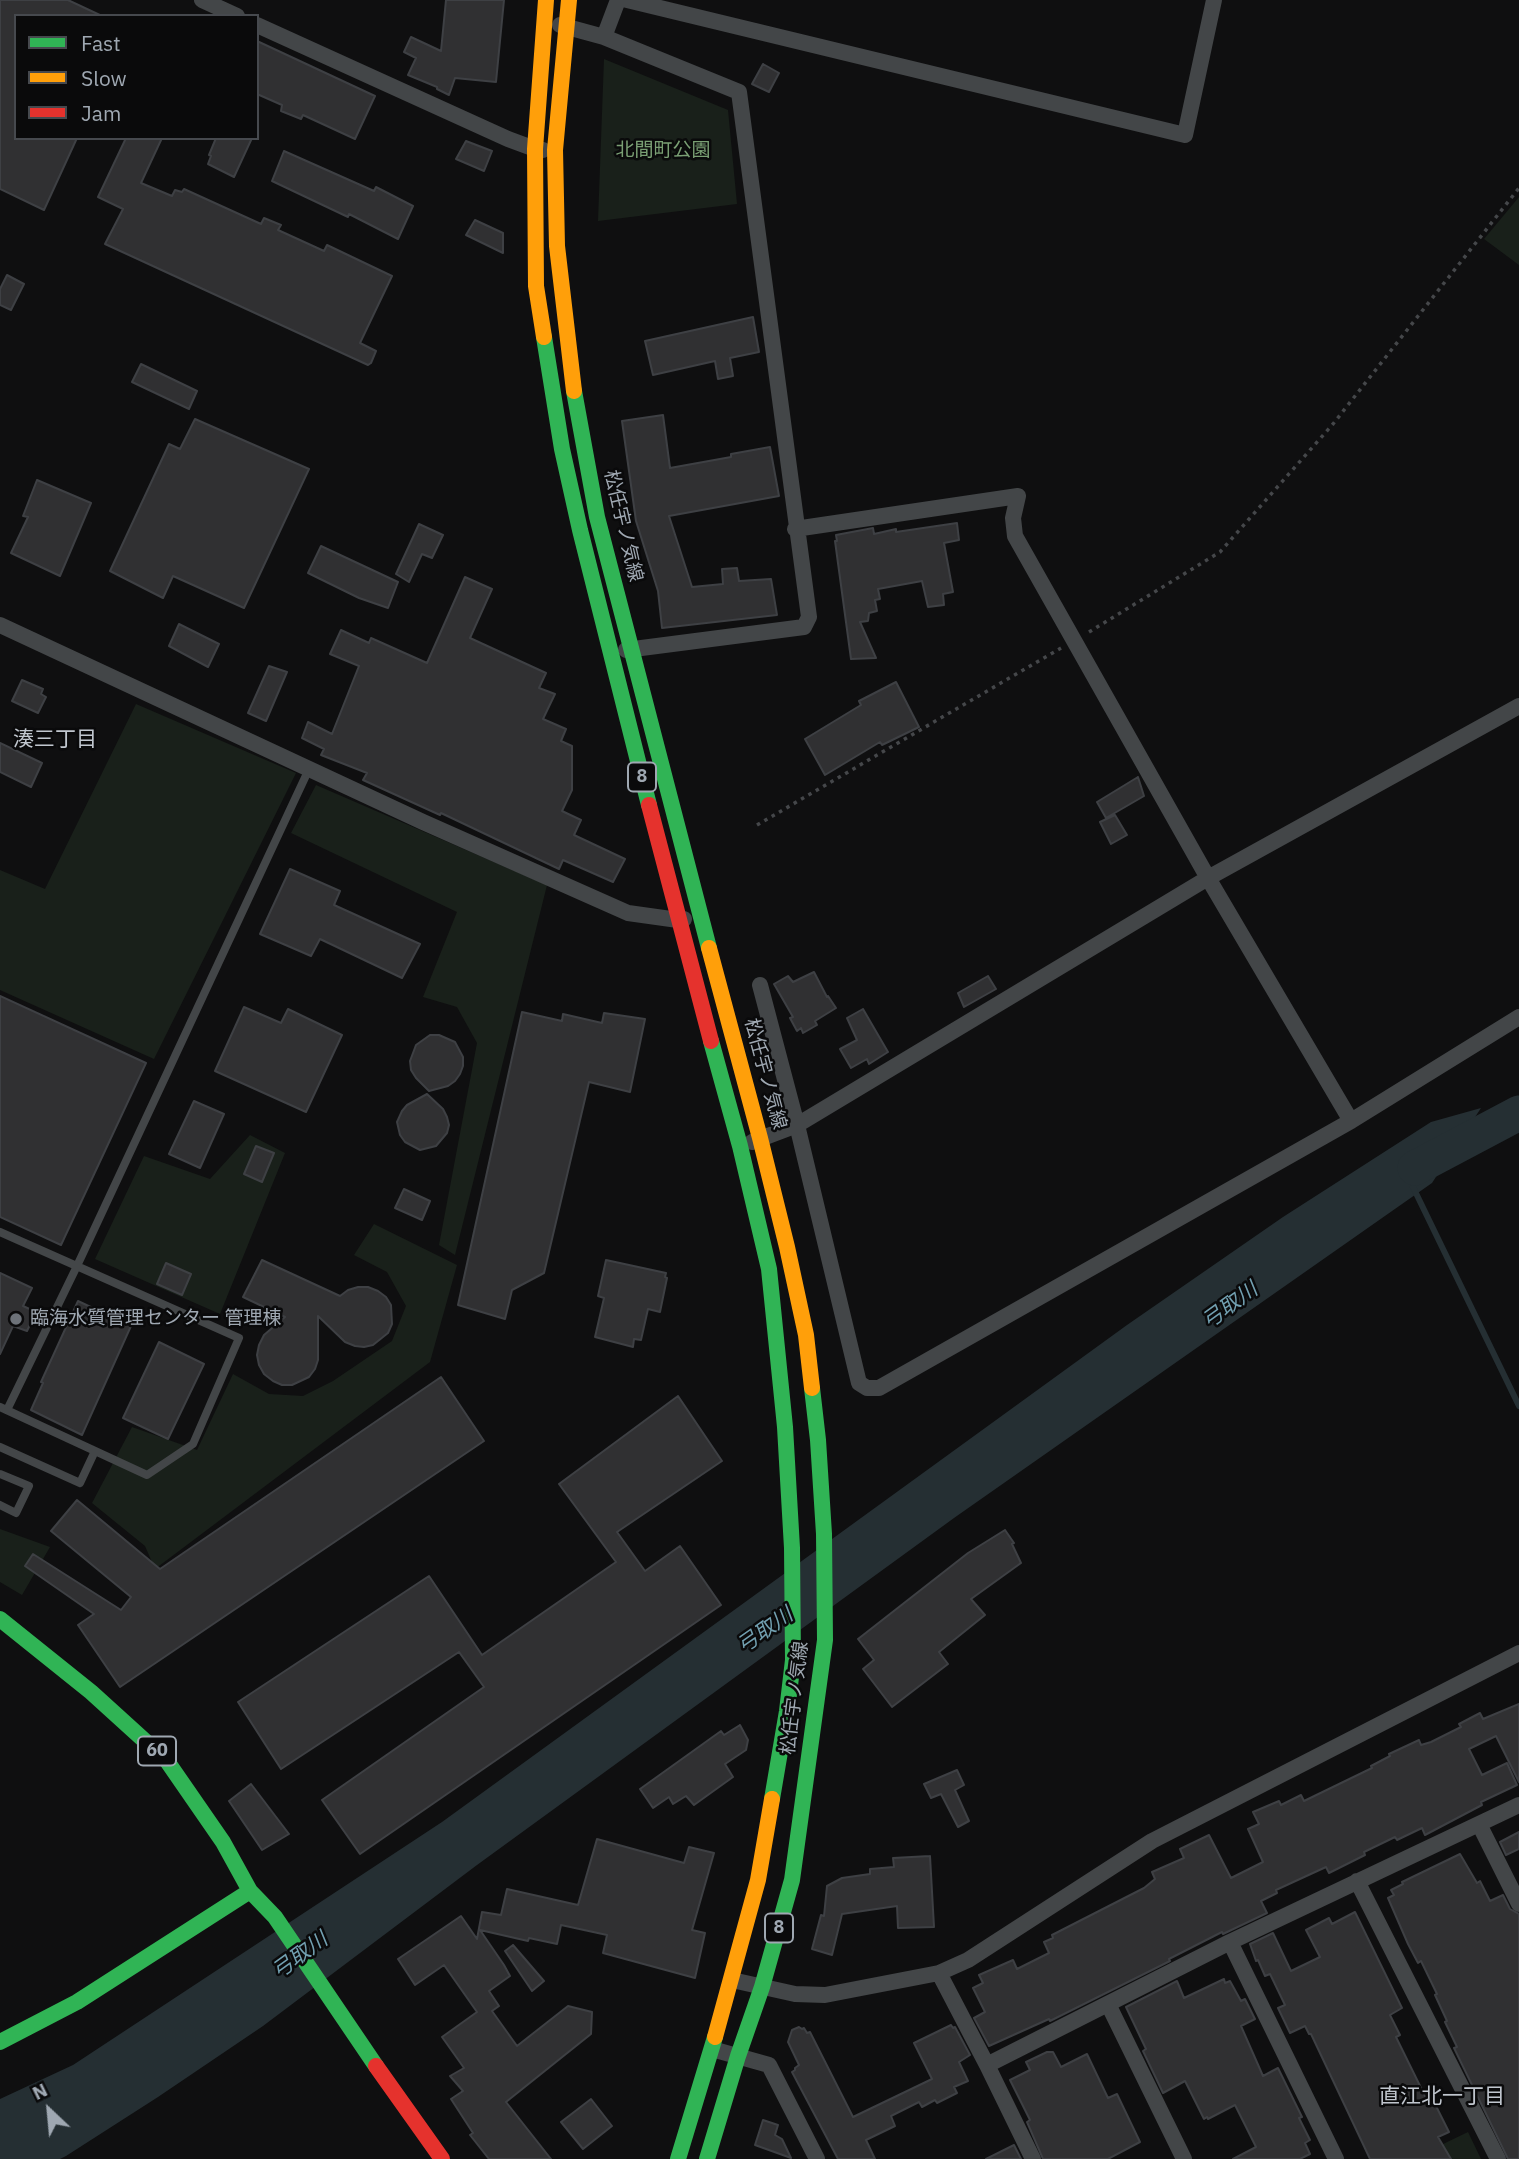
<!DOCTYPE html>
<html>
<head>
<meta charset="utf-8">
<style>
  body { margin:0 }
  #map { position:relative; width:1519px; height:2159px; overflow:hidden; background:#0f0f10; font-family:"IBM Plex Sans",sans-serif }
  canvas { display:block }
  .legend { position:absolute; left:14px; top:14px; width:245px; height:126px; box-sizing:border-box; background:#0a0a0b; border:2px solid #46494e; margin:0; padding:9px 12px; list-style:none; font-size:21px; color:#9fa8b2 }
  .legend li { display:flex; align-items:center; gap:14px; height:35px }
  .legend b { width:35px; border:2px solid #46494e }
  .north { position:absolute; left:14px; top:2075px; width:70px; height:70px; -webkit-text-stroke:5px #0a0a0b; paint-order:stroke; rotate:334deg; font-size:19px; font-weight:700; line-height:28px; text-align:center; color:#9fa8b2 }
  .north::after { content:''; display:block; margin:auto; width:24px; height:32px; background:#9fa8b2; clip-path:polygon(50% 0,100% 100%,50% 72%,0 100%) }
</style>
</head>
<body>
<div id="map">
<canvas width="1519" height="2159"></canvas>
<ul class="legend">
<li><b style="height:9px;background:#30b455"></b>Fast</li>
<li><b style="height:9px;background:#ff9f0a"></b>Slow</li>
<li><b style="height:9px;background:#e5322d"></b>Jam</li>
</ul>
<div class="north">N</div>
</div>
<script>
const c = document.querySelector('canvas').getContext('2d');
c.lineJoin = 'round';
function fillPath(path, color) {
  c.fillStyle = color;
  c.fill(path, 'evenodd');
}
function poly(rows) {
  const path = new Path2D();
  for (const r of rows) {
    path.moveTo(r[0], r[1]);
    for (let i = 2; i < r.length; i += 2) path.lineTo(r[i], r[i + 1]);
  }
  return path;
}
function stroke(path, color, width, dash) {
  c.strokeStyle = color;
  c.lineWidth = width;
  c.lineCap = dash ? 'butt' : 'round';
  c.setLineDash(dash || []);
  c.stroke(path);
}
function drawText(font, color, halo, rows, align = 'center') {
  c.font = font + ' "IBM Plex Sans","Noto Sans JP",sans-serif';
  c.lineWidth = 5;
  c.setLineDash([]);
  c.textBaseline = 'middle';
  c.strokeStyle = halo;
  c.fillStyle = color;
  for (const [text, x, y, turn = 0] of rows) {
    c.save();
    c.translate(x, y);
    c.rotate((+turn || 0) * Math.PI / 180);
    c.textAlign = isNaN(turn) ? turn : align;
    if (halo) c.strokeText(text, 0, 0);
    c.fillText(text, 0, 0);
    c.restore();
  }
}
fillPath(poly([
  [604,59,728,110,737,204,598,221],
  [1519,197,1519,265,1484,239],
  [136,704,296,773,154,1059,0,990,0,870,45,889],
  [316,785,547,885,455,1255,439,1245,477,1043,457,1007,423,997,457,912,291,833],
  [250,1135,285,1153,220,1314,95,1259,144,1156,210,1179],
  [374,1224,457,1265,430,1362,155,1569,145,1546,92,1503,132,1427,197,1450,233,1374,269,1394,303,1396,333,1381,392,1341,406,1306,387,1272,354,1255],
  [0,1529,50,1547,22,1595,0,1582],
  [1468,2132,1481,2159,1412,2159]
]), '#19201a');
fillPath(poly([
  [1481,1108,1432,1183,954,1518,477,1865,263,2026,158,2097,66,2156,60,2159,0,2159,0,2099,73,2065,442,1822,1127,1325,1283,1217,1431,1122]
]), '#252f33');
stroke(poly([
  [1413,1187,1519,1406]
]), '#252f33', 6);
stroke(poly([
  [1415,1168,1519,1113]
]), '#252f33', 35);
const building = poly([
  [0,0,68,0,102,16,16,16,16,138,77,138,44,210,0,189,0,0],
  [446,0,504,0,496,82,455,78,449,95,437,89,437,87,408,75,416,58,404,52,411,37,441,51,446,0],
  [257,41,375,96,355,139,303,115,301,119,281,111,282,105,257,94,257,41],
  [763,64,779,73,769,92,752,84,763,64],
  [126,138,162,138,141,183,172,196,175,190,182,192,184,189,261,224,264,218,281,225,278,230,324,251,327,245,392,276,360,343,376,351,371,363,368,365,105,244,123,209,98,197,126,138],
  [216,138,252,138,234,177,208,164,211,156,209,155,216,138],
  [466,141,492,151,484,171,456,159,466,141],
  [284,151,374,191,376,187,413,206,398,239,349,214,348,217,272,181,284,151],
  [475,220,503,233,503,253,466,235,475,220],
  [7,275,24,284,11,310,0,305,0,289,7,275],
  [753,317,759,352,730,358,733,376,718,379,715,361,653,375,645,341,753,317],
  [141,364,197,391,189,409,132,382,141,364],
  [663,415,670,468,731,457,731,454,770,447,779,496,669,516,692,587,723,584,722,569,737,568,739,581,771,579,777,615,662,628,658,591,636,521,622,421,663,415],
  [195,419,309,469,244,608,173,576,163,598,110,571,169,444,180,449,195,419],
  [37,480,91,503,60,576,11,553,28,517,23,516,37,480],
  [957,523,959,540,944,543,953,592,943,594,944,605,928,607,922,581,878,589,880,599,875,600,877,611,869,613,868,621,860,622,876,658,851,659,835,541,837,541,836,535,873,528,874,534,896,529,896,532,957,523],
  [419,524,443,535,432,558,422,554,409,582,396,574,419,524],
  [321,546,398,582,388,608,359,598,308,573,321,546],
  [465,577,492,589,470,638,546,673,539,688,555,694,543,719,566,729,561,741,572,746,572,790,562,811,581,820,574,835,625,859,613,882,563,860,559,869,441,813,440,815,363,780,367,773,321,755,324,749,302,738,308,722,332,734,359,666,330,654,341,630,369,643,371,638,427,663,465,577],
  [179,624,219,644,208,667,169,646,179,624],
  [269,666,287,672,266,721,248,713,269,666],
  [22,680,43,689,41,694,46,697,38,713,12,701,22,680],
  [896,682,919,727,882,745,880,742,825,775,805,739,861,705,859,701,896,682],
  [0,743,42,763,31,787,0,772,0,743],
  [1138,777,1144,796,1106,818,1097,802,1138,777],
  [1115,815,1127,835,1111,844,1100,822,1115,815],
  [290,869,340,891,334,905,420,944,402,978,320,939,311,956,260,934,290,869],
  [814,972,827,997,828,996,836,1008,815,1021,817,1025,803,1033,801,1028,797,1031,790,1018,793,1017,774,984,788,976,793,982,814,972],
  [988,976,996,989,964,1007,958,993,988,976],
  [0,996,146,1063,61,1245,0,1217,0,996],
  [244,1007,281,1023,288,1009,342,1035,306,1112,215,1071,244,1007],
  [863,1009,888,1052,869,1064,867,1059,851,1068,840,1049,857,1040,847,1018,863,1009],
  [522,1012,562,1021,563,1014,602,1023,604,1013,645,1019,630,1092,589,1082,544,1273,512,1290,505,1319,458,1305,522,1012],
  [430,1035,439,1035,455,1042,463,1057,463,1066,460,1074,455,1081,448,1086,429,1091,416,1078,411,1070,410,1061,416,1045,430,1035],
  [427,1094,443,1109,447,1117,449,1125,447,1133,436,1146,420,1150,405,1142,400,1135,397,1122,402,1111,407,1105,427,1094],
  [194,1101,224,1114,200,1168,169,1154,194,1101],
  [256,1146,274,1153,262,1182,244,1174,256,1146],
  [404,1189,430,1201,422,1220,395,1208,404,1189],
  [262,1260,340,1296,348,1290,358,1287,368,1287,378,1291,386,1297,391,1305,392,1324,388,1333,373,1345,364,1347,355,1346,345,1342,318,1316,318,1360,315,1369,309,1377,292,1385,282,1385,273,1381,264,1374,259,1365,257,1355,259,1345,264,1335,285,1317,243,1297,262,1260],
  [606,1260,666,1273,665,1277,667,1278,660,1312,648,1309,641,1340,634,1339,633,1347,595,1337,604,1298,598,1296,606,1260],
  [166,1263,191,1274,182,1295,157,1284,166,1263],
  [0,1273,32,1288,23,1306,36,1312,27,1331,13,1326,0,1354,0,1273],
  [78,1301,131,1326,82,1435,31,1410,43,1383,41,1382,78,1301],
  [159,1342,204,1364,168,1439,123,1418,159,1342],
  [441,1377,484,1441,120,1687,78,1625,94,1614,25,1566,33,1554,121,1610,131,1597,51,1531,77,1500,160,1569,441,1377],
  [678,1396,722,1461,617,1532,645,1571,680,1546,721,1605,360,1854,322,1800,484,1687,459,1652,281,1769,238,1702,429,1576,482,1655,616,1562,559,1484,678,1396],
  [1005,1530,1014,1543,1012,1544,1021,1563,971,1599,985,1615,939,1652,948,1664,892,1707,863,1669,874,1660,858,1639,968,1553,1005,1530],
  [1519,1704,1519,1782,1496,1736,1469,1749,1482,1775,1507,1763,1517,1785,1481,1802,1482,1805,1425,1835,1422,1828,1397,1840,1395,1837,1364,1852,1365,1855,1329,1873,1326,1867,1276,1890,1277,1893,1261,1901,1267,1913,1223,1934,1222,1932,1169,1959,1170,1961,1050,2021,1049,2019,989,2046,974,2018,985,2012,973,1988,983,1983,979,1975,1013,1960,1017,1969,1049,1953,1044,1942,1053,1938,1052,1935,1144,1888,1155,1879,1152,1872,1184,1858,1180,1849,1209,1835,1231,1878,1263,1862,1248,1829,1259,1824,1253,1812,1279,1801,1281,1805,1301,1795,1304,1801,1372,1768,1371,1766,1390,1756,1389,1754,1419,1740,1421,1745,1431,1742,1461,1727,1459,1724,1480,1713,1483,1719,1519,1704],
  [740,1725,748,1740,746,1750,725,1764,733,1777,694,1805,686,1796,673,1804,669,1797,653,1808,640,1789,721,1731,724,1735,740,1725],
  [957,1770,964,1785,955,1790,969,1821,958,1827,941,1794,931,1798,924,1784,957,1770],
  [251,1784,289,1834,262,1850,229,1801,251,1784],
  [1519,1832,1519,1849,1506,1855,1500,1842,1519,1832],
  [597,1839,684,1863,689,1847,714,1853,692,1930,705,1933,695,1978,603,1953,607,1935,561,1925,557,1944,529,1938,528,1941,480,1930,504,1965,510,1976,489,1991,499,2006,492,2011,517,2046,568,2006,592,2012,591,2034,506,2102,551,2159,489,2159,470,2135,473,2133,451,2099,463,2091,450,2076,464,2068,442,2037,477,2012,444,1965,415,1985,398,1959,461,1916,477,1939,482,1912,501,1915,507,1889,578,1905,597,1839],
  [1460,1854,1477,1883,1480,1881,1490,1901,1503,1895,1510,1909,1519,1914,1519,2159,1508,2159,1454,2048,1457,2047,1445,2022,1447,2021,1435,1995,1437,1994,1421,1961,1418,1963,1408,1944,1388,1898,1394,1895,1391,1890,1403,1884,1402,1882,1460,1854],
  [930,1856,934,1927,898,1928,897,1906,842,1914,832,1955,812,1949,821,1915,824,1916,827,1886,842,1878,870,1874,870,1869,894,1867,893,1858,930,1856],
  [1355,1912,1402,2008,1390,2015,1400,2035,1396,2037,1427,2100,1430,2099,1436,2106,1449,2132,1438,2137,1451,2159,1370,2159,1311,2034,1309,2034,1305,2026,1290,2033,1278,2008,1285,2005,1270,1974,1265,1976,1258,1960,1256,1961,1250,1944,1273,1933,1291,1971,1320,1957,1306,1930,1329,1918,1332,1924,1355,1912],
  [513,1945,544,1981,532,1991,505,1951,513,1945],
  [1224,1979,1225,1983,1230,1981,1241,2001,1245,1999,1255,2019,1241,2026,1263,2076,1278,2068,1302,2117,1299,2118,1310,2140,1305,2143,1310,2154,1300,2159,1233,2159,1256,2147,1235,2105,1208,2119,1207,2117,1204,2119,1185,2081,1163,2093,1143,2051,1146,2049,1126,2007,1177,1981,1184,1998,1224,1979],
  [951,2025,953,2028,955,2027,970,2055,959,2062,968,2081,954,2087,957,2093,937,2103,935,2100,922,2107,919,2102,891,2116,895,2126,866,2140,875,2159,838,2159,792,2072,795,2070,795,2068,799,2065,788,2042,792,2030,799,2027,802,2029,804,2028,807,2033,810,2032,853,2117,932,2079,914,2043,951,2025],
  [1047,2052,1053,2052,1061,2067,1087,2054,1108,2098,1117,2094,1140,2142,1108,2159,1043,2159,1027,2122,1030,2120,1010,2080,1030,2070,1026,2062,1047,2052],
  [591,2099,612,2126,583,2149,561,2122,591,2099],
  [763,2120,778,2125,775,2135,782,2139,791,2158,755,2145,763,2120],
  [1014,2145,1021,2159,986,2159,1014,2145]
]);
fillPath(building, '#303032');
stroke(building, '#3e4044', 2);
stroke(poly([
  [1089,632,1220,552,1333,424,1519,188],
  [757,825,1061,648]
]), '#45474a', 3.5, [3.5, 5]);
stroke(poly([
  [0,1232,239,1338,193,1444,147,1475,0,1407],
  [7,1410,77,1266,309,769],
  [0,1447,80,1483,95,1451],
  [0,1474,29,1486,16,1513,0,1505]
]), '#434648', 8);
stroke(poly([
  [202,0,237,16],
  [627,0,1185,135,1214,0],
  [257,25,508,139,535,149,543,150],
  [560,25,604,37,739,92,809,617,804,627,626,650],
  [604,37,618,0],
  [795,529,1018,496,1013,518,1015,536,1208,878,1351,1121],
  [0,625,423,822,628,913,678,920,684,919],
  [760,985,797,1125,859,1383,867,1388,879,1388,1351,1121,1519,1017],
  [752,1142,797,1125,1208,878,1519,706],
  [1479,1824,1519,1904],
  [1357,1881,1498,2159],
  [1230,1942,1336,2159],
  [939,1973,987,2065,1033,2159],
  [732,1980,795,1994,825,1995,939,1973,968,1960,1152,1841,1519,1653],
  [1108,2004,1184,2159],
  [712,2049,769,2065,817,2159],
  [987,2065,1230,1942,1519,1805]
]), '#434648', 16);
stroke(poly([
  [544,337,562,449,580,530,649,805],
  [574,391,597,517,709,948],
  [711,1041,740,1146,769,1269,785,1427,792,1548,793,1660,787,1711,772,1799],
  [0,1619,91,1692,167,1761,223,1842,250,1891,275,1917,376,2066],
  [0,2042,77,2002,250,1891],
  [678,2159,715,2037],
  [707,2159,738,2056,762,1987,792,1880,825,1640,824,1534,818,1440,812,1388]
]), '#30b455', 16);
stroke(poly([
  [569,0,555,150,557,246,574,391],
  [544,337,536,286,535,149,546,0],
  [709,948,760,1138,787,1247,806,1335,812,1388],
  [715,2037,758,1880,772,1799]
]), '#ff9f0a', 16);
stroke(poly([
  [649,805,711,1041],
  [376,2066,442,2159]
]), '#e5322d', 16);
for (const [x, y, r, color] of [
  [16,1319,7,"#6d7279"]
]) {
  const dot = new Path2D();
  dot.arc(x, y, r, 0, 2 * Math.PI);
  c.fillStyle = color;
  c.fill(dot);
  stroke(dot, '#0a0a0b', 2.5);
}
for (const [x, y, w] of [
  [642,777,28],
  [157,1751,38],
  [779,1928,28]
]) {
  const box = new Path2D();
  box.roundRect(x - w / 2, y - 14.5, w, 29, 5);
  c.fillStyle = '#0a0a0b';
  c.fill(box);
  stroke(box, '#9fa8b2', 2);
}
drawText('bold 18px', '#9fa8b2', null, [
  ["8",642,777],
  ["60",157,1751],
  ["8",779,1928]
]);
drawText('19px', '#7a9f74', '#0a0a0b', [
  ["北間町公園",663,151]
]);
drawText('19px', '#9fa8b2', '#0a0a0b', [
  ["松任宇ノ気線",623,526,77],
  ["松任宇ノ気線",765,1074,75],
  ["松任宇ノ気線",795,1698,-83]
]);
drawText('19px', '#9fa8b2', '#0a0a0b', [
  ["臨海水質管理センター 管理棟",30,1319]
], 'left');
drawText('21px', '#c0c6ce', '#0a0a0b', [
  ["湊三丁目",55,740],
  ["直江北一丁目",1442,2097]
]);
drawText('italic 21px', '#72a0b1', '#0a0a0b', [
  ["弓取川",1230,1306,-36],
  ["弓取川",765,1631,-35],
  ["弓取川",300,1956,-36]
]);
</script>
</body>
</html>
